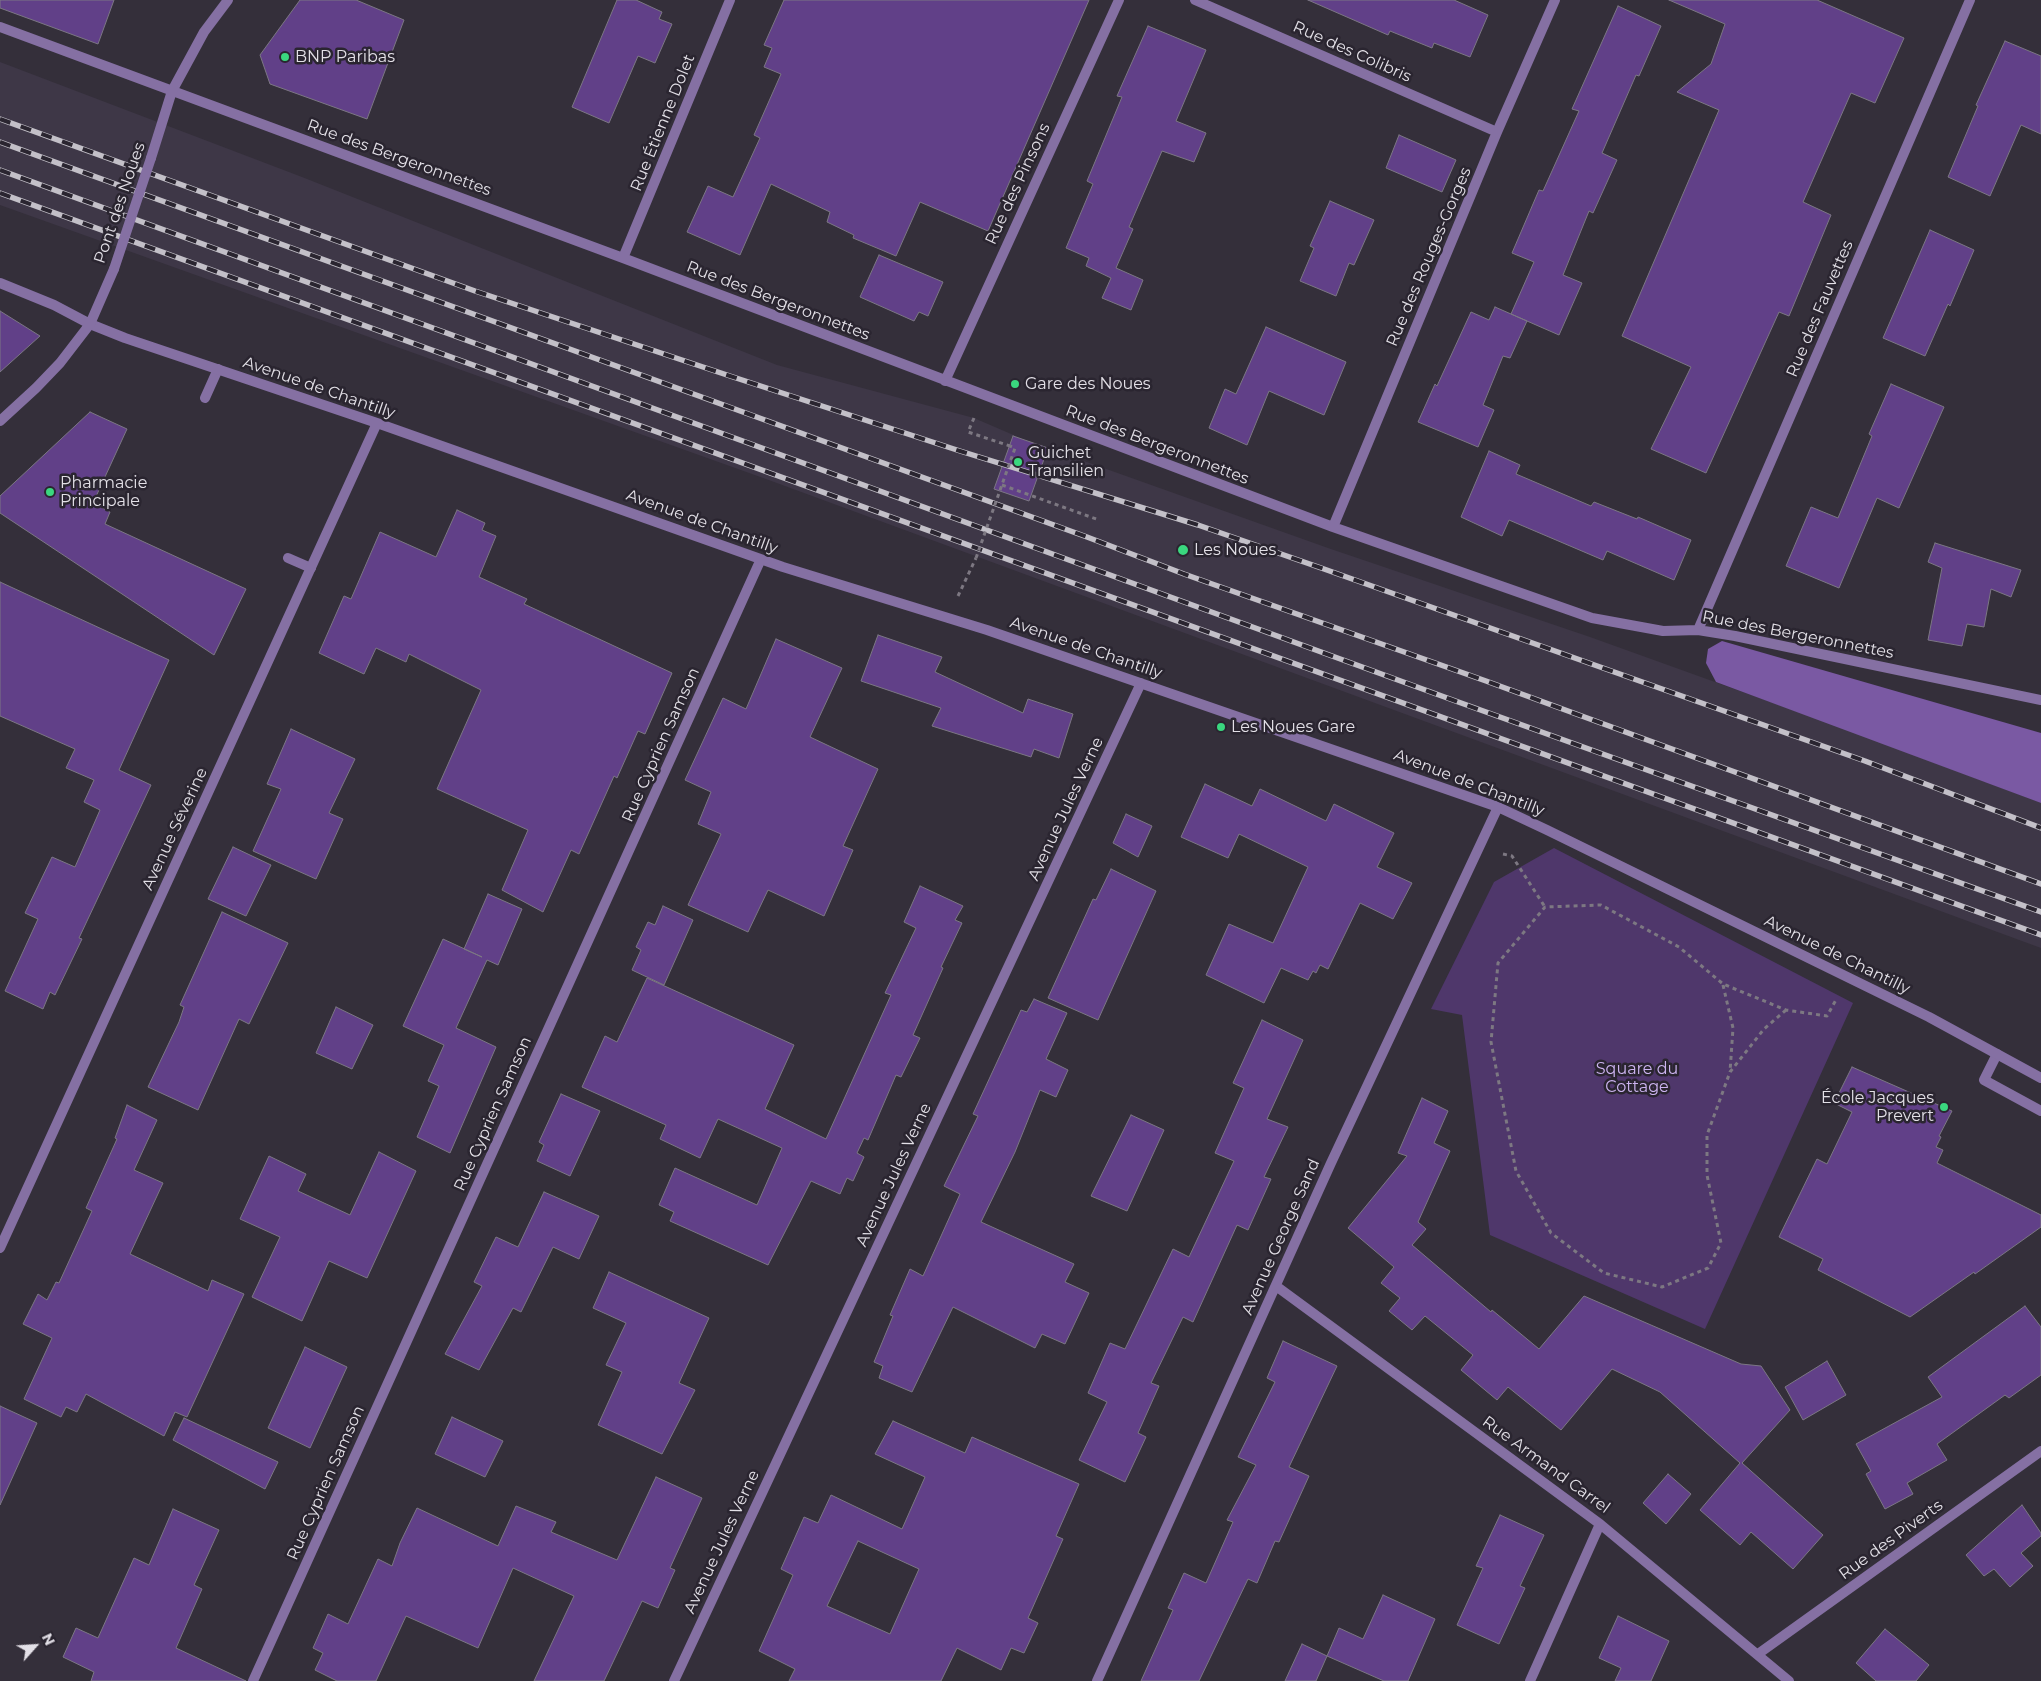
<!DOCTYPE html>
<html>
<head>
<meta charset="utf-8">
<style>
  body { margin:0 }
  #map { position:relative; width:2041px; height:1681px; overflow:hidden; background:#342f3a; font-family:Montserrat,sans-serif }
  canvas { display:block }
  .north { position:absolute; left:10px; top:1621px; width:50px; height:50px; -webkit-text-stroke:4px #2a2530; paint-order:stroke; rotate:64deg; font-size:14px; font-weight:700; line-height:20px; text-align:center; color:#e3e0e7 }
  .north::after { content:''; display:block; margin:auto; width:18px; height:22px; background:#e3e0e7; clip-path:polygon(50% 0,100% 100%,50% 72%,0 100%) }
</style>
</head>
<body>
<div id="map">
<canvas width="2041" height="1681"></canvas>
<div class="north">N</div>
</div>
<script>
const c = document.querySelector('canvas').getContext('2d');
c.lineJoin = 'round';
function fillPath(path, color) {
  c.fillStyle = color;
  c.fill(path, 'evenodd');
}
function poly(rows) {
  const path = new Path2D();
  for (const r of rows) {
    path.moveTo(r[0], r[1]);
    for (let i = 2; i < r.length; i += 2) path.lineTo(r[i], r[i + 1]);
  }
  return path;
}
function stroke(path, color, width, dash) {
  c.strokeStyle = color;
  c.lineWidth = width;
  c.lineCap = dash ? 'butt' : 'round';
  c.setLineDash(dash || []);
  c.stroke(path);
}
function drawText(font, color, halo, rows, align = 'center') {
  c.font = font + ' Montserrat,sans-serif';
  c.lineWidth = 5;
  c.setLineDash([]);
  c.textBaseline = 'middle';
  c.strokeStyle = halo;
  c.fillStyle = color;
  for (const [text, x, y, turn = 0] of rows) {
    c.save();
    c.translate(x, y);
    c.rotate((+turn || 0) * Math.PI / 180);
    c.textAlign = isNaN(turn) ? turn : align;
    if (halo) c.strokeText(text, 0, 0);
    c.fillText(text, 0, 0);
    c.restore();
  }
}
fillPath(poly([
  [0,62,302,177,777,365,974,418,1025,440,1328,548,1590,637,1840,727,2041,803,2041,948,766,479,0,205]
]), '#3e3747');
fillPath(poly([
  [1554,848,1853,1003,1705,1329,1490,1235,1462,1015,1431,1009,1494,882]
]), '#4f376b');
fillPath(poly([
  [1722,641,2041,733,2041,803,1716,682,1706,663,1708,649]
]), '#7a59a3');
const building = poly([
  [0,0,114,0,98,44,0,8,0,0],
  [300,0,356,0,404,20,367,119,270,84,260,55,300,0],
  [617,0,636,0,662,12,659,19,672,24,655,63,638,56,609,123,572,107,617,0],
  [784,0,1089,0,988,231,920,202,896,256,853,238,854,235,827,222,830,212,771,184,740,255,687,232,708,186,733,197,760,138,754,135,781,74,764,67,772,48,764,45,784,0],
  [1308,0,1454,0,1488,15,1470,57,1434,43,1432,48,1390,31,1388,35,1308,0],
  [1669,0,1817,0,1904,38,1875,103,1851,93,1803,202,1831,215,1789,316,1779,312,1706,473,1651,449,1691,367,1622,336,1719,110,1677,92,1711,64,1725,24,1669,0],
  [1618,6,1661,26,1639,76,1636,75,1602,153,1617,160,1593,213,1589,211,1563,275,1582,283,1559,335,1511,314,1534,262,1512,253,1539,190,1543,191,1579,111,1572,109,1618,6],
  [1148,26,1206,50,1176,121,1206,133,1194,162,1162,151,1129,227,1133,229,1116,268,1143,280,1131,310,1102,298,1111,278,1086,266,1089,258,1066,248,1093,184,1087,181,1122,97,1117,96,1148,26],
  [2005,41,2041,56,2041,134,2021,125,1990,196,1948,177,1978,106,1976,105,2005,41],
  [1399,135,1456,160,1442,192,1386,168,1399,135],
  [1330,201,1374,220,1354,265,1349,263,1336,296,1300,281,1314,248,1310,246,1330,201],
  [1930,230,1974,250,1950,306,1948,304,1925,356,1883,338,1930,230],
  [879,255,943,282,928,316,919,312,914,321,860,297,879,255],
  [1495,307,1527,321,1510,358,1503,356,1483,405,1494,410,1478,447,1418,422,1435,384,1437,386,1471,312,1489,320,1495,307],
  [0,311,40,336,0,372,0,311],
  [1266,327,1346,362,1324,415,1269,391,1247,445,1209,428,1225,389,1236,394,1266,327],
  [1891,384,1944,407,1899,508,1877,498,1839,588,1786,566,1811,507,1838,518,1872,436,1869,434,1891,384],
  [90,412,127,429,93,503,110,512,105,524,246,589,214,655,0,513,0,496,90,412],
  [1013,436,1048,448,1029,501,994,489,1013,436],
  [1489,451,1520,465,1516,474,1591,506,1594,502,1637,519,1638,517,1691,540,1674,580,1607,551,1603,560,1509,520,1502,536,1461,517,1489,451],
  [457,510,485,523,482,530,496,536,479,577,527,599,524,604,672,673,645,734,638,731,617,778,614,776,579,854,571,850,543,912,502,890,528,830,437,789,481,690,409,654,406,662,376,648,364,674,319,653,344,596,351,599,380,532,436,557,457,510],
  [1935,543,2021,570,2011,597,1991,589,1984,627,1967,624,1962,646,1928,640,1942,568,1928,562,1935,543],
  [0,582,169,660,119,770,151,785,79,938,82,939,55,995,50,992,43,1009,5,991,38,919,25,913,52,857,75,867,100,810,84,802,94,780,66,768,75,749,0,716,0,582],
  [878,635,942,657,935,672,1023,713,1028,699,1073,714,1059,758,1034,749,1031,757,932,726,941,708,861,681,878,635],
  [776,639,842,668,810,737,878,769,843,846,853,850,824,916,768,890,748,932,688,905,721,834,698,824,711,792,685,780,723,698,746,709,776,639],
  [291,729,355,759,329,813,343,819,316,879,253,851,281,789,267,784,291,729],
  [1205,784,1252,806,1260,789,1326,821,1334,804,1394,833,1377,867,1412,883,1393,919,1360,903,1328,969,1320,965,1316,973,1313,971,1308,980,1281,968,1264,1003,1206,975,1229,924,1273,943,1308,867,1239,834,1228,858,1181,837,1205,784],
  [1126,814,1152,826,1138,857,1113,843,1126,814],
  [233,847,271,865,246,916,208,899,233,847],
  [1111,869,1156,891,1098,1020,1048,998,1093,899,1096,900,1111,869],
  [920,886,963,906,955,920,962,923,941,967,943,968,913,1035,920,1038,901,1077,896,1075,868,1140,864,1138,857,1153,864,1157,853,1181,847,1178,840,1194,811,1181,768,1265,670,1221,674,1212,659,1205,675,1168,757,1205,782,1148,718,1119,700,1158,660,1139,666,1125,582,1087,605,1036,617,1042,647,978,794,1045,765,1109,826,1139,891,995,885,993,916,928,904,922,920,886],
  [488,894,522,909,498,965,487,960,456,1028,496,1047,450,1153,417,1137,439,1086,428,1081,444,1045,403,1026,443,939,482,957,464,949,488,894],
  [663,906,693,920,664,985,632,970,641,950,636,947,648,922,655,925,663,906],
  [222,912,288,943,249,1024,239,1019,198,1110,148,1087,179,1022,184,1007,180,1005,222,912],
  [1034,999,1067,1013,1046,1059,1068,1070,1056,1097,1040,1090,1015,1152,981,1222,1074,1264,1065,1282,1089,1293,1065,1344,1042,1334,1035,1348,953,1307,912,1392,879,1378,883,1366,874,1362,893,1316,890,1315,910,1269,923,1276,960,1194,944,1186,978,1116,973,1114,1021,1010,1027,1012,1034,999],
  [336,1007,373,1025,352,1069,316,1053,336,1007],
  [1262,1020,1303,1040,1267,1119,1288,1127,1264,1177,1271,1179,1248,1230,1237,1225,1193,1322,1183,1317,1151,1383,1159,1386,1138,1433,1146,1437,1125,1482,1079,1460,1107,1402,1088,1393,1110,1343,1125,1349,1173,1249,1189,1257,1234,1161,1215,1153,1244,1088,1233,1083,1262,1020],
  [1852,1067,1952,1111,1939,1136,1941,1137,1936,1147,1943,1150,1937,1163,2041,1215,2041,1227,1975,1274,1974,1272,1910,1317,1818,1270,1823,1259,1779,1237,1817,1159,1827,1164,1852,1112,1834,1103,1852,1067],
  [561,1094,600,1111,570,1176,537,1161,544,1145,539,1142,561,1094],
  [1422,1098,1448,1111,1434,1143,1450,1151,1418,1222,1426,1229,1412,1245,1491,1312,1492,1310,1539,1349,1584,1296,1741,1364,1761,1366,1790,1410,1742,1463,1823,1535,1793,1569,1751,1532,1740,1545,1700,1510,1740,1463,1660,1392,1612,1369,1561,1430,1508,1387,1497,1400,1461,1370,1473,1355,1425,1316,1412,1330,1389,1311,1400,1298,1381,1283,1394,1267,1348,1228,1407,1156,1398,1153,1422,1098],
  [127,1105,157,1120,134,1170,163,1183,130,1254,208,1291,212,1280,244,1294,187,1417,175,1412,164,1436,86,1394,77,1412,66,1407,61,1417,24,1399,52,1338,23,1324,38,1294,47,1300,56,1282,59,1283,92,1211,86,1208,117,1139,115,1138,127,1105],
  [1131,1115,1164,1130,1127,1211,1091,1196,1131,1115],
  [379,1152,416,1171,367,1278,329,1261,302,1321,252,1297,280,1237,240,1219,269,1156,306,1174,298,1191,350,1215,379,1152],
  [544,1192,599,1216,579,1259,553,1247,521,1312,513,1308,479,1370,445,1354,482,1286,474,1282,496,1237,518,1247,544,1192],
  [609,1272,709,1318,679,1383,695,1390,662,1454,598,1425,622,1372,606,1365,626,1323,593,1308,609,1272],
  [2025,1306,2041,1327,2041,1375,2009,1398,2005,1395,1937,1444,1947,1460,1907,1483,1913,1494,1885,1509,1866,1474,1871,1471,1856,1444,1942,1397,1928,1377,2025,1306],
  [1283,1341,1337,1366,1289,1467,1309,1476,1279,1542,1275,1541,1257,1583,1248,1579,1199,1681,1141,1681,1173,1610,1168,1608,1184,1573,1206,1583,1233,1522,1227,1520,1256,1465,1238,1457,1275,1382,1267,1378,1283,1341],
  [305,1347,347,1367,310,1448,268,1428,305,1347],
  [1827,1361,1846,1395,1803,1420,1785,1387,1827,1361],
  [0,1406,37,1423,0,1505,0,1406],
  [452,1417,503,1441,485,1477,435,1454,452,1417],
  [184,1418,278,1462,265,1489,173,1440,184,1418],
  [893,1421,965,1453,972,1437,1079,1484,1056,1536,1063,1539,1028,1618,1038,1623,1024,1653,1011,1648,1001,1670,957,1648,941,1681,789,1681,795,1669,759,1651,793,1575,781,1569,804,1517,818,1523,831,1495,902,1529,925,1477,875,1454,893,1421],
  [858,1541,919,1569,890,1634,827,1606,858,1541],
  [1668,1474,1691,1494,1666,1524,1643,1503,1668,1474],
  [656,1477,702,1498,670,1568,675,1570,658,1608,642,1601,604,1681,534,1681,574,1596,513,1568,478,1648,406,1616,376,1681,337,1681,315,1670,323,1653,313,1648,328,1614,348,1624,378,1559,392,1566,400,1543,417,1508,498,1546,516,1506,556,1522,551,1532,617,1560,656,1477],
  [2022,1505,2041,1533,2041,1536,2021,1553,2033,1566,2010,1587,1994,1569,1984,1576,1966,1555,2022,1505],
  [173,1509,219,1530,194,1585,202,1589,176,1648,246,1681,91,1681,94,1672,63,1657,76,1628,98,1638,134,1558,149,1565,173,1509],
  [1500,1515,1544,1535,1520,1586,1525,1588,1499,1644,1457,1625,1483,1568,1476,1566,1500,1515],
  [1383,1595,1435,1619,1408,1681,1384,1681,1327,1656,1339,1628,1363,1639,1383,1595],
  [1618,1616,1669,1641,1651,1681,1615,1681,1621,1668,1599,1658,1618,1616],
  [1885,1629,1929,1665,1916,1681,1876,1681,1856,1663,1885,1629],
  [1302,1644,1327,1656,1316,1681,1285,1681,1302,1644]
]);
fillPath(building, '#614088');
stroke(building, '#7c7784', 1);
stroke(poly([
  [974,418,968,432,1010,446],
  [1002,485,1099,520],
  [958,596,976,558],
  [1503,854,1512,856,1545,907],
  [1723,985,1733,1028,1730,1072],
  [1786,1010,1764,1029,1730,1072,1707,1135,1707,1175,1721,1243,1708,1268,1662,1287,1604,1273,1551,1233,1516,1171,1491,1042,1498,963,1545,907,1601,905,1679,947,1723,984,1786,1010,1827,1016,1837,998]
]), '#7d7882', 3, [4, 4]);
stroke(poly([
  [205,398,218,369],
  [288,558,311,568],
  [1997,1054,1984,1080,2041,1111]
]), '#8570a3', 10);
stroke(poly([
  [1195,0,1497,132],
  [0,27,623,258,1333,527,1592,618,1663,631,1698,630,1735,636,2041,700],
  [623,258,730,0],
  [90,324,125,338,377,423,783,567,987,630,1498,807,1547,830,1929,1017,2041,1078],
  [945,381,1119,0],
  [1333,527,1497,132,1555,0],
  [1698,630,1970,0],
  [0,1248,377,423],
  [1276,1286,1600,1524,1789,1681],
  [1758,1654,2041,1451],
  [253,1681,761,559],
  [674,1681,1141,683],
  [1097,1681,1331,1163,1498,807],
  [1530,1681,1600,1524]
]), '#8570a3', 10);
stroke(poly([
  [151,158,172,91,204,32,228,0],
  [0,283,54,305,90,324],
  [0,421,36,388,60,363,90,324,114,269]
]), '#8570a3', 10);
const rail = poly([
  [0,119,475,291,730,376,960,451,1198,525,1324,569,1865,761,2041,828],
  [0,142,1087,537,1184,574,1486,681,2041,884],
  [0,170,1450,699,2041,912],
  [0,193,2041,935]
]);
stroke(rail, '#c3c0c8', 5.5);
stroke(rail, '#2a2530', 4, [11]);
stroke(poly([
  [976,558,1015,448,1010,446]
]), '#7d7882', 3, [4, 4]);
stroke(poly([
  [114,269,151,158]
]), '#8570a3', 10);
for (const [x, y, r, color] of [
  [285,57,5,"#3ad77f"],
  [1015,384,5,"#3ad77f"],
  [1018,462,5,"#3ad77f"],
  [50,492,5,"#3ad77f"],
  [1183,550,6,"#3ad77f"],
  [1221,727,5,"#3ad77f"],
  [1944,1107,5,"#3ad77f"]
]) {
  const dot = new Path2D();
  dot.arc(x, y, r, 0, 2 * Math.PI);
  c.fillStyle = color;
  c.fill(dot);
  stroke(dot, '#2a2530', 2);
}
drawText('16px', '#e3e0e7', '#2a2530', [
  ["Rue des Colibris",1352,52,24],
  ["Rue Étienne Dolet",663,123,-68],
  ["Rue des Bergeronnettes",399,158,20],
  ["Rue des Pinsons",1018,184,-65],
  ["Pont des Noues",120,203,-71],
  ["Rue des Rouges-Gorges",1429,257,-67],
  ["Rue des Bergeronnettes",778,301,21],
  ["Rue des Fauvettes",1820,309,-67],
  ["Avenue de Chantilly",319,388,19],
  ["Rue des Bergeronnettes",1157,445,21],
  ["Avenue de Chantilly",702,522,20],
  ["Rue des Bergeronnettes",1798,635,11],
  ["Avenue de Chantilly",1086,648,19],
  ["Rue Cyprien Samson",661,745,-66],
  ["Avenue de Chantilly",1469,783,21],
  ["Avenue Jules Verne",1066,809,-65],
  ["Avenue Séverine",175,829,-65],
  ["Avenue de Chantilly",1837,955,26],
  ["Rue Cyprien Samson",493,1114,-66],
  ["Avenue Jules Verne",894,1175,-65],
  ["Avenue George Sand",1281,1237,-66],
  ["Rue Armand Carrel",1546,1465,36],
  ["Rue Cyprien Samson",326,1483,-66],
  ["Rue des Piverts",1891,1540,-36],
  ["Avenue Jules Verne",722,1542,-65]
]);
drawText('16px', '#e3e0e7', '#2a2530', [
  ["BNP Paribas",295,57],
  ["Gare des Noues",1025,384],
  ["Guichet",1028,453],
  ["Transilien",1028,471],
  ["Pharmacie",60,483],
  ["Principale",60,501],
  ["Les Noues",1194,550],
  ["Les Noues Gare",1231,727],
  ["École Jacques",1934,1098,"right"],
  ["Prevert",1934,1116,"right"]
], 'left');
drawText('16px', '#cdb4f1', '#2a2530', [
  ["Square du",1637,1069],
  ["Cottage",1637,1087]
]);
</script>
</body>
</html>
